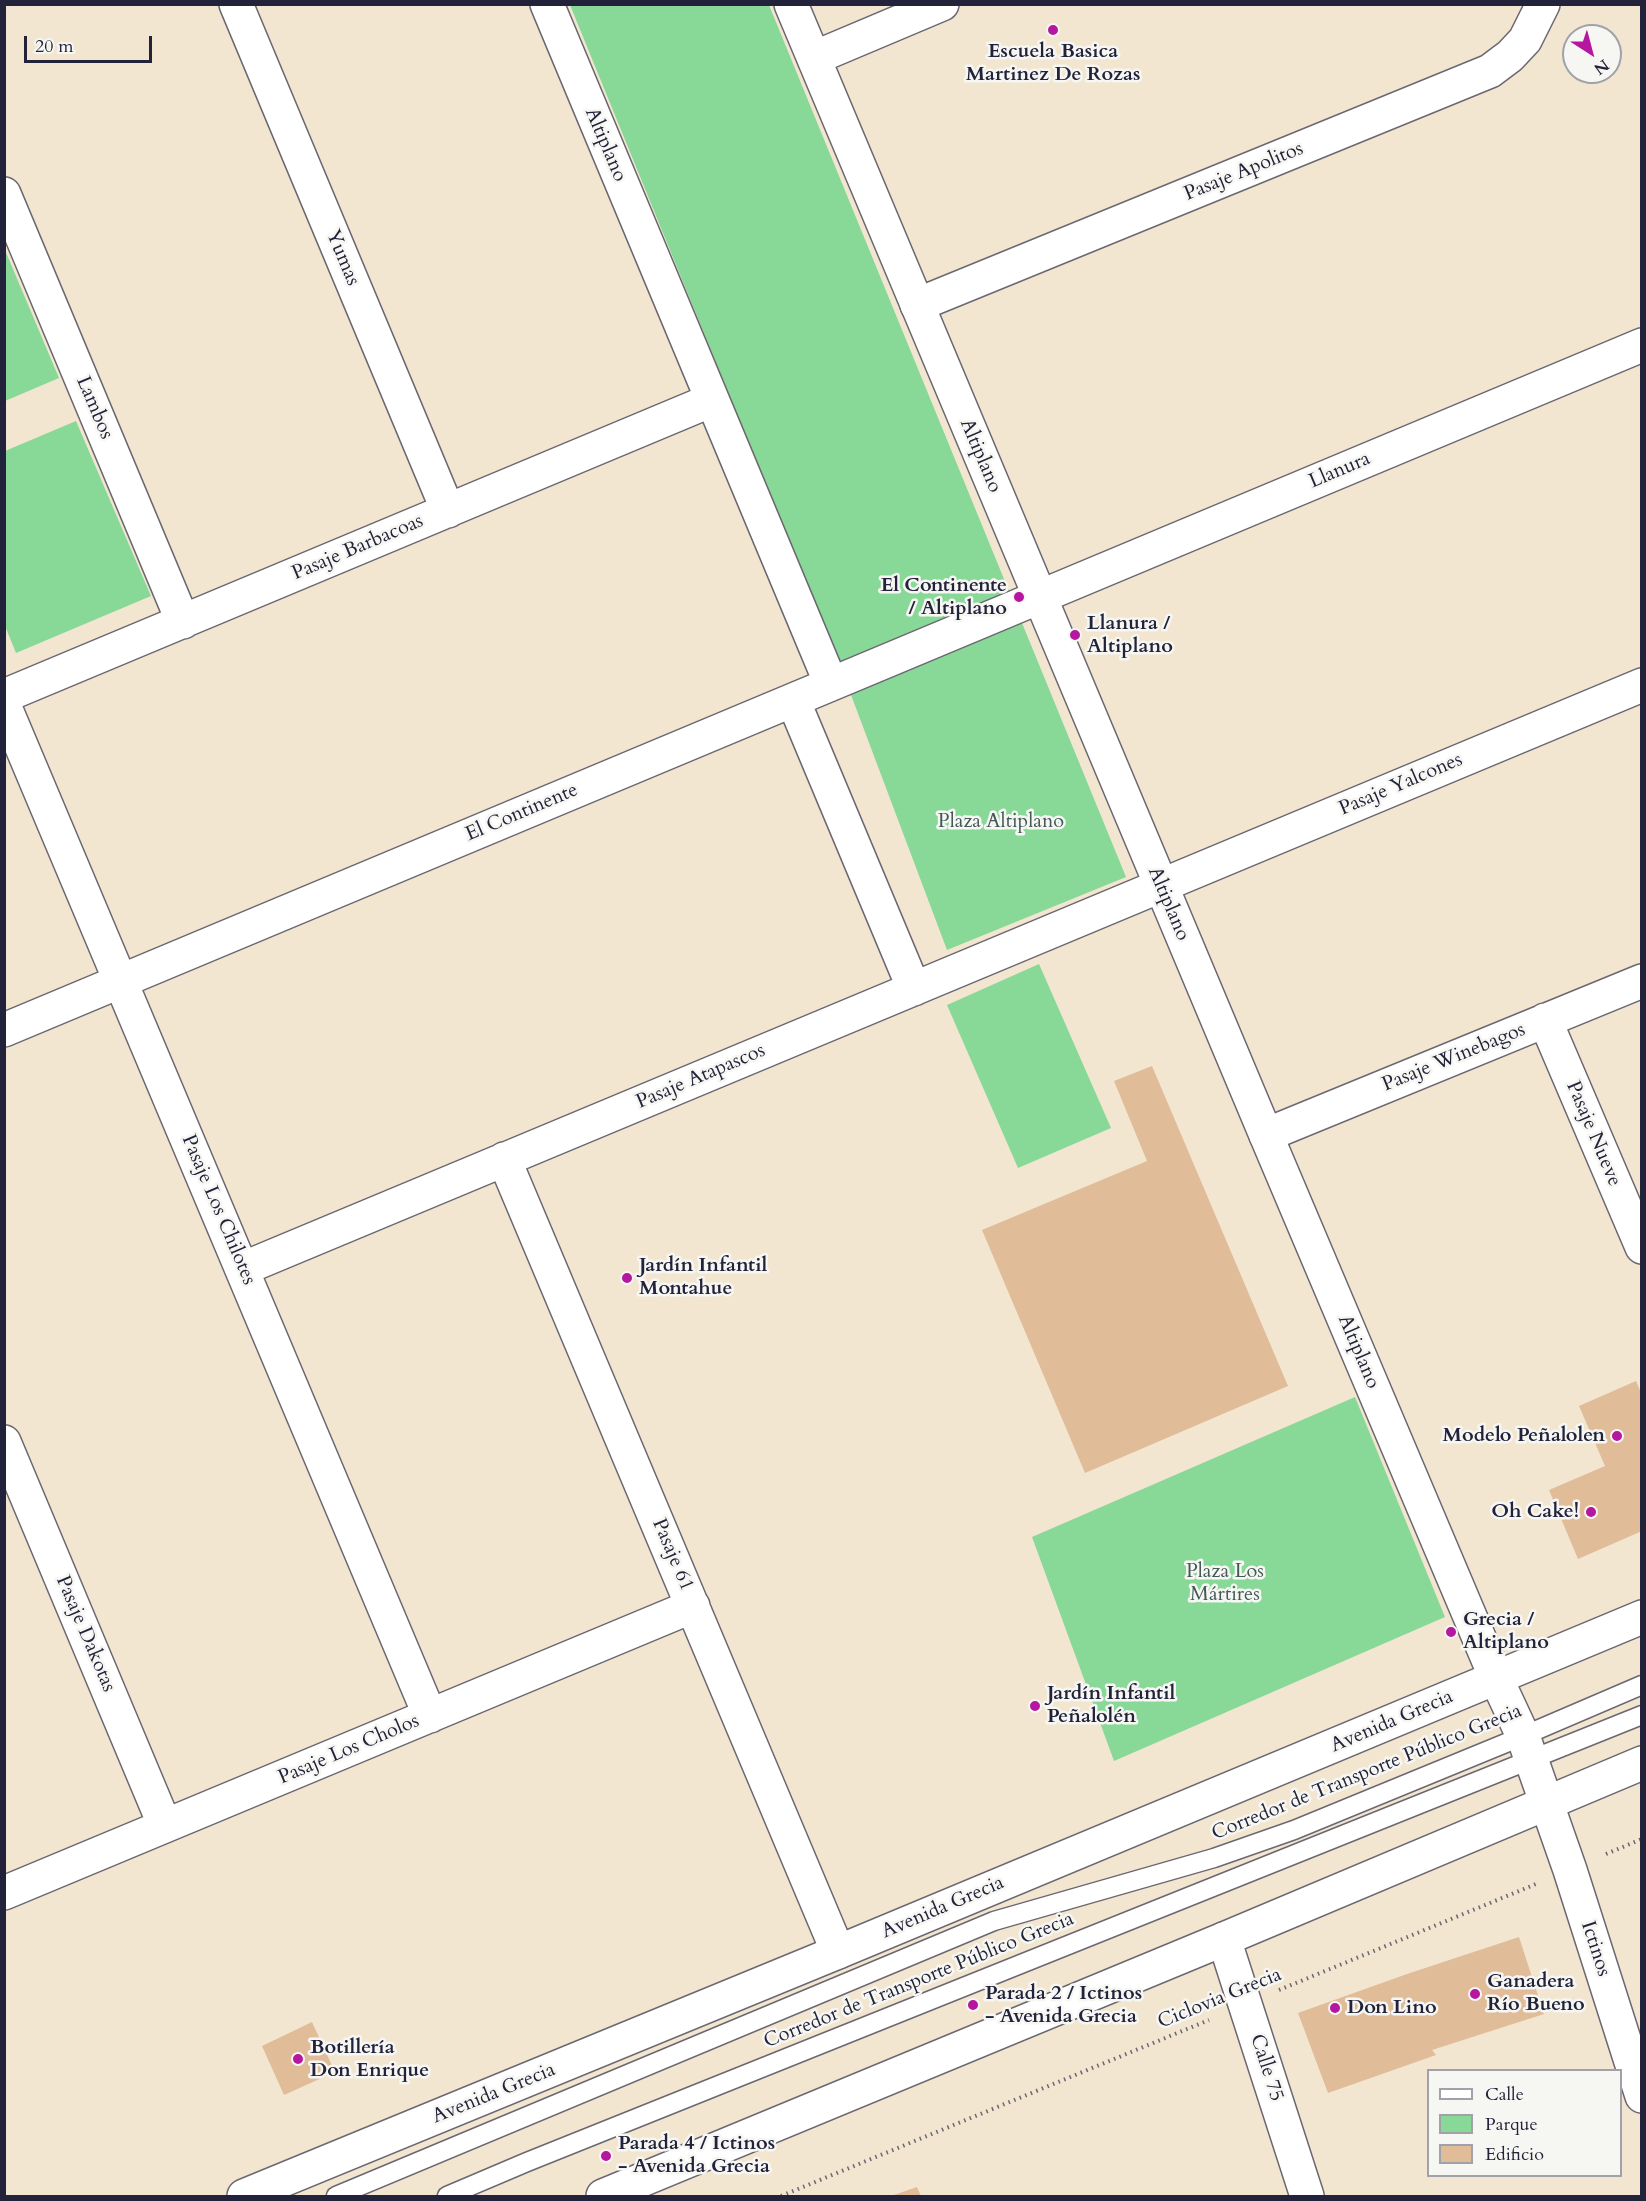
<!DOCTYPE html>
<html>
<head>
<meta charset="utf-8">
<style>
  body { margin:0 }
  #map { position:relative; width:1646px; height:2201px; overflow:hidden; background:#f2e6d1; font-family:Cardo,serif }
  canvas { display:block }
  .frame { position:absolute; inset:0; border:6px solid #22223b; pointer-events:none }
  .legend { position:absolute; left:1427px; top:2069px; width:195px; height:108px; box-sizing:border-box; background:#f6f6f2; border:2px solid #a1a1a9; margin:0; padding:8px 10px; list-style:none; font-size:18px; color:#22223b }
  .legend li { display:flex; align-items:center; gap:12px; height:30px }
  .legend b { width:30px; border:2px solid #a1a1a9 }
  .north { position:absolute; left:1562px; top:24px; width:60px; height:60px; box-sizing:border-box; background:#f6f6f2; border:2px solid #a1a1a9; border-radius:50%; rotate:144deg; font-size:16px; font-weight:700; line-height:24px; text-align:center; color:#22223b }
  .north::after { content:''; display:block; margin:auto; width:21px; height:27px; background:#b5179e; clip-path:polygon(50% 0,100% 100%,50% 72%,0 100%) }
  .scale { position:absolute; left:24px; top:36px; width:128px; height:27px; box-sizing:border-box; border:3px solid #22223b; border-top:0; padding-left:8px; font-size:18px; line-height:21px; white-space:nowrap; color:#22223b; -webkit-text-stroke:4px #f6f6f2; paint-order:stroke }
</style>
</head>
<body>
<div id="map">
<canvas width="1646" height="2201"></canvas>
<div class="frame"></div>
<ul class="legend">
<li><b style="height:8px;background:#fff"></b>Calle</li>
<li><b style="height:16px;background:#88d898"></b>Parque</li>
<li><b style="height:16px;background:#e0bc99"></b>Edificio</li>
</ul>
<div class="north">N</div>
<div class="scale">20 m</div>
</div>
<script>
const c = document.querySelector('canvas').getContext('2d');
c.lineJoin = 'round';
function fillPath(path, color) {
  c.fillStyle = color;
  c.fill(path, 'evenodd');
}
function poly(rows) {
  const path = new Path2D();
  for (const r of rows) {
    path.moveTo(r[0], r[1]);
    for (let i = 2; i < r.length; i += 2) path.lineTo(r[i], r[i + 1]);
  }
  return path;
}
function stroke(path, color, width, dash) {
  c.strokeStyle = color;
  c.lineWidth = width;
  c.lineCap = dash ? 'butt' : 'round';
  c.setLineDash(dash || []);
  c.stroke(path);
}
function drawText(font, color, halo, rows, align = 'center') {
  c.font = font + ' Cardo,serif';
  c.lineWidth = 5;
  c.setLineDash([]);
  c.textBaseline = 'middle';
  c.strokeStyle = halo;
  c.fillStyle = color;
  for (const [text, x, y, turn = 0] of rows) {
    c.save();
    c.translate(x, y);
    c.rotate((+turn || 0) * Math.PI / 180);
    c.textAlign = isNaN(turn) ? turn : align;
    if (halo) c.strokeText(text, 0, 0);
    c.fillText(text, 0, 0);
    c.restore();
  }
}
fillPath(poly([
  [570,5,769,5,1126,877,947,950,845,679],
  [5,250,59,378,5,401,4,401],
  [76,421,151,596,16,653,5,626,5,451],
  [1039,964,1111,1128,1018,1168,947,1005],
  [1355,1397,1445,1617,1114,1761,1032,1537]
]), '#88d898');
fillPath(poly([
  [1152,1066,1288,1386,1085,1473,982,1230,1147,1161,1114,1081],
  [1636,1381,1642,1395,1642,1531,1578,1559,1549,1490,1605,1466,1579,1406],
  [1519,1937,1544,2014,1432,2050,1436,2055,1328,2093,1298,2013,1407,1974],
  [312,2022,335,2072,284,2095,262,2046],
  [917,2187,921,2196,891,2196]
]), '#e0bc99');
const service = poly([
  [336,2196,994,1921,1214,1858,1294,1830,1523,1736,1642,1685],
  [447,2196,527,2162,1642,1715]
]);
const minor = poly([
  [236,4,448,511],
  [547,4,831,684],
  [814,58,942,4],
  [4,194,183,622],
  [917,305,1490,71,1510,56,1525,40,1543,4],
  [4,696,712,400],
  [793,700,914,989],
  [4,705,430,1716],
  [1545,1020,1642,1247],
  [4,1030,1642,345],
  [1266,1135,1642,981],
  [504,1159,838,1952],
  [242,1269,1642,685],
  [4,1442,165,1826],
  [4,1893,693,1606],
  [1224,1939,1307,2196]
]);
const tertiary = poly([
  [791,4,1266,1135,1496,1678,1523,1736,1570,1870,1642,2096]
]);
const primary = poly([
  [244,2196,838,1952,1642,1617],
  [603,2196,1224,1939,1642,1763]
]);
stroke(service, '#6b6770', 21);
stroke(minor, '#6b6770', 36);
stroke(tertiary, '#6b6770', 36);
stroke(primary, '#6b6770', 36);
stroke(poly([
  [1606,1854,1642,1839],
  [1279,1990,1536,1884],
  [781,2196,1209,2020]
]), '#6b6770', 4, [1.5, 4.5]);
stroke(service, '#fff', 18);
stroke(minor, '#fff', 33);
stroke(tertiary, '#fff', 33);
stroke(primary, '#fff', 33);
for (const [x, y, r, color] of [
  [1053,30,6,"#b5179e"],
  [1019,597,6,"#b5179e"],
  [1075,635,6,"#b5179e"],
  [627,1278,6,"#b5179e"],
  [1617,1436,6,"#b5179e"],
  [1591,1512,6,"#b5179e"],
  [1451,1632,6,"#b5179e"],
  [1035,1706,6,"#b5179e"],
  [1475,1994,6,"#b5179e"],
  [973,2005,6,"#b5179e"],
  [1335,2008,6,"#b5179e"],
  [298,2059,6,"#b5179e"],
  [606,2156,6,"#b5179e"]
]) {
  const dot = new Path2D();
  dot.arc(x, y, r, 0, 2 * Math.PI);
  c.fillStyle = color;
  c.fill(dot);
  stroke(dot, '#f6f6f2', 2);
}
drawText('bold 20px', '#22223b', '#f6f6f2', [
  ["Escuela Basica",1053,52,"center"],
  ["Martinez De Rozas",1053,75,"center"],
  ["El Continente",1007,586,"right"],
  ["/ Altiplano",1007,609,"right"],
  ["Llanura /",1087,624],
  ["Altiplano",1087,647],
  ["Jardín Infantil",639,1266],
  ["Montahue",639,1289],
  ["Modelo Peñalolen",1605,1436,"right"],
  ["Oh Cake!",1579,1512,"right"],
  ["Grecia /",1463,1620],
  ["Altiplano",1463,1643],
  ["Jardín Infantil",1047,1694],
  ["Peñalolén",1047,1717],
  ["Ganadera",1487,1982],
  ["Río Bueno",1487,2005],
  ["Parada 2 / Ictinos",985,1994],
  ["- Avenida Grecia",985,2017],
  ["Don Lino",1347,2008],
  ["Botillería",310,2048],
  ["Don Enrique",310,2071],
  ["Parada 4 / Ictinos",618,2144],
  ["- Avenida Grecia",618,2167]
], 'left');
drawText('20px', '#22223b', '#f6f6f2', [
  ["Altiplano",605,145,67],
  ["Pasaje Apolitos",1244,172,-22],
  ["Yumas",342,258,67],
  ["Lambos",94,408,67],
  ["Altiplano",980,456,67],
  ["Llanura",1340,471,-23],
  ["Pasaje Barbacoas",358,548,-23],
  ["Pasaje Yalcones",1401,785,-23],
  ["El Continente",522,813,-23],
  ["Altiplano",1168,904,67],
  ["Pasaje Winebagos",1454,1058,-22],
  ["Pasaje Atapascos",701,1077,-23],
  ["Pasaje Nueve",1593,1134,67],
  ["Pasaje Los Chilotes",218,1210,67],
  ["Altiplano",1358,1352,67],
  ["Pasaje 61",672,1555,67],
  ["Pasaje Dakotas",85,1634,67],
  ["Avenida Grecia",1392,1722,-23],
  ["Pasaje Los Cholos",349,1750,-23],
  ["Corredor de Transporte Público Grecia",1367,1773,-22],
  ["Avenida Grecia",943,1908,-23],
  ["Ictinos",1595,1949,72],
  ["Corredor de Transporte Público Grecia",919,1981,-22],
  ["Ciclovia Grecia",1220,1999,-22],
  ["Calle 75",1266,2068,72],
  ["Avenida Grecia",494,2094,-22]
]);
drawText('20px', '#415957', '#f6f6f2', [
  ["Plaza Altiplano",1001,822],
  ["Plaza Los",1225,1572],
  ["Mártires",1225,1595]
]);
</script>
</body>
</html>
